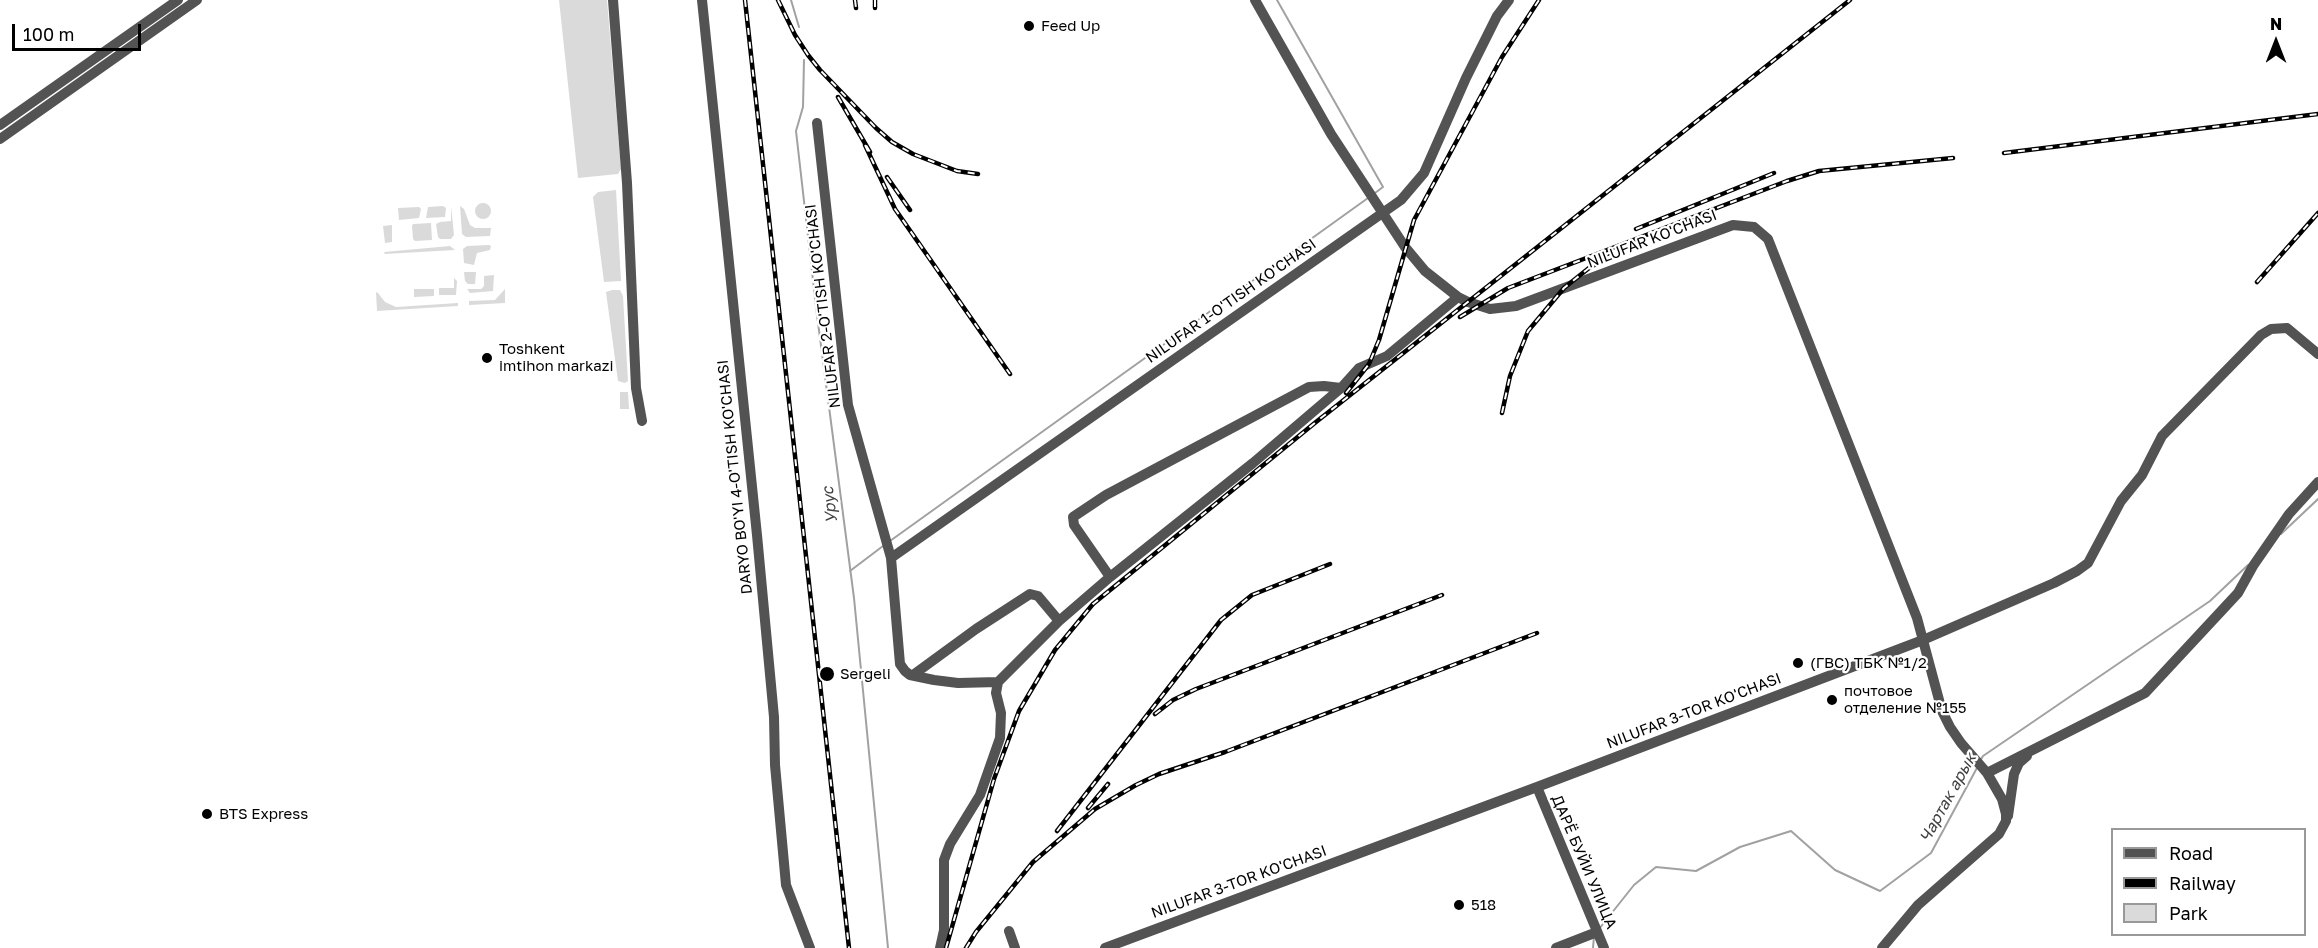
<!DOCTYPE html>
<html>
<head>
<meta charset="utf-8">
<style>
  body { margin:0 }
  #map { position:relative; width:2318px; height:948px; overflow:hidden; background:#fff; font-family:"Golos Text",sans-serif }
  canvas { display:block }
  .legend { position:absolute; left:2111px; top:828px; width:195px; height:108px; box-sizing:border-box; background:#fff; border:2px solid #999; margin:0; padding:8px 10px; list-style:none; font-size:18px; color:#000 }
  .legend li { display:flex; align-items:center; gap:12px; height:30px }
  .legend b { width:30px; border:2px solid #999 }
  .north { position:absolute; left:2246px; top:12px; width:60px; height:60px; -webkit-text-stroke:4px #fff; paint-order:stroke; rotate:0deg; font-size:16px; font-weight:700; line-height:24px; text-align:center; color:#000 }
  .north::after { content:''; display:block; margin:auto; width:21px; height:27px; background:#000; clip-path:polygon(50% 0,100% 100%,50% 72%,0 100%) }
  .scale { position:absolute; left:12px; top:24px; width:129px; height:27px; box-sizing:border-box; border:3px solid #000; border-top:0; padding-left:8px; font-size:18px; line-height:21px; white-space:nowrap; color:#000; -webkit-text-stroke:4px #fff; paint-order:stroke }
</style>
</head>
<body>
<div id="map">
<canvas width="2318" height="948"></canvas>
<ul class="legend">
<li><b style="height:8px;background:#535353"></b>Road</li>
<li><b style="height:8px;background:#000"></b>Railway</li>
<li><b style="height:16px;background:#dadada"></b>Park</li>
</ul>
<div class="north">N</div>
<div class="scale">100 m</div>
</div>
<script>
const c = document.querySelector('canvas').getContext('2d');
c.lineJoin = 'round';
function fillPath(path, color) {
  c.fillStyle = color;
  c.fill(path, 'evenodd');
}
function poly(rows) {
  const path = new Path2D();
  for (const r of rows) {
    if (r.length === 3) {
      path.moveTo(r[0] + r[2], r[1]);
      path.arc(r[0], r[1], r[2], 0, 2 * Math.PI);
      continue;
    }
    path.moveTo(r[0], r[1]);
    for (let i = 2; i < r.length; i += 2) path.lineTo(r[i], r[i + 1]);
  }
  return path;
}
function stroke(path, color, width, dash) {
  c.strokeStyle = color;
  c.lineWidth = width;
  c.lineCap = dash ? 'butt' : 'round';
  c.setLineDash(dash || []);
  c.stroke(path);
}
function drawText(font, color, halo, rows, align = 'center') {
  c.font = font + ' "Golos Text",sans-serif';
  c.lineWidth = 4.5;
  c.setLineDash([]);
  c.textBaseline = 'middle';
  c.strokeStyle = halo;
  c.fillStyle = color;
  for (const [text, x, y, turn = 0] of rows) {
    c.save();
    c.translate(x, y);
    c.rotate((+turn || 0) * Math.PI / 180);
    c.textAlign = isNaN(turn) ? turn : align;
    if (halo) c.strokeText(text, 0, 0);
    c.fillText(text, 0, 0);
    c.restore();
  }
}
fillPath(poly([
  [559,0,607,0,621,169,618,174,578,178],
  [616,190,621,281,604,282,593,197,598,192],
  [483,211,8],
  [443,206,446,208,445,217,426,218,428,207],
  [451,206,454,235,451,239,440,239,438,237,436,224,440,222,451,221],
  [460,206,464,209,470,225,475,228,491,228,490,236,466,237,462,234],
  [419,207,421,209,419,218,399,220,398,208],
  [431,223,432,240,415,241,413,239,412,226,413,224],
  [392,225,392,242,385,243,383,226],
  [489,245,491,246,490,250,477,253,474,265,464,263,463,249,467,246],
  [450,246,455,250,385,254,384,252],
  [464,272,476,272,475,284,468,284,465,281],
  [494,275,493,291,470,293,467,289,481,289,484,286,484,276],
  [454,278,457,281,456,295,439,295,439,288,454,288],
  [414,289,434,289,434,296,414,297],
  [505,289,505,303,469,305,469,301,495,300],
  [612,290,620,290,623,296,628,381,625,383,618,381,606,292],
  [376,292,378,293,385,302,396,307,458,303,458,306,377,311],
  [620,392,628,392,629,409,620,409]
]), '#dadada');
stroke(poly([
  [791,0,799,27],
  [1277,0,1383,187,1375,193],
  [804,60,803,107,796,131,817,315,854,598,888,948],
  [2281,534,2318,499],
  [890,541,1368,198],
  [850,571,883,546],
  [1980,761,1983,756,2210,601,2248,565],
  [1599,929,1634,885,1656,867,1696,871,1740,847,1791,831,1835,870,1880,891,1931,853,1978,766],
  [1593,948,1594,936]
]), '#a1a1a1', 2);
stroke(poly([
  [613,0,627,183,636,388,642,421],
  [702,0,757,535,774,717,775,765,786,885,810,948],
  [1255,0,1331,134,1405,247,1425,271,1458,297,1468,302,1490,309,1516,306,1733,225,1754,227,1768,239,1917,618,1942,711,1950,727,1961,743,1987,773,2002,799,2006,814,2006,821,1999,834,1918,905,1882,948],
  [817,123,848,405,891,558,900,664,905,671,910,675,934,680,958,683,998,682],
  [0,125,178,0],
  [0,139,197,0],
  [891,558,1401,200,1424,173,1466,78,1497,16,1509,0],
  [1110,577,1074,525,1073,517,1106,495,1309,387,1324,386,1341,388],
  [913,675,976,629,1030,594,1038,596,1059,621],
  [1987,773,2145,693,2238,593,2253,566,2289,514,2318,482],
  [1537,787,1604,948],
  [2008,816,2014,774,2019,763,2027,756],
  [1009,931,1015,948],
  [940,948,944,930,944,860,950,844,980,795,1000,738,1001,713,996,693,998,682,1059,621,1110,577,1253,463,1341,388,1359,368,1387,356,1458,297],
  [1105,948,1537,787,1923,640,2054,583,2077,571,2088,563,2121,501,2142,475,2162,436,2261,335,2271,329,2287,328,2318,354],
  [1556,948,1597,932]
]), '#535353', 10);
const rail = poly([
  [745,0,849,948],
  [778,0,795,35,808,55,820,70,876,128,892,142,913,154,957,171,978,174],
  [855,0,856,8],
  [875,0,875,8],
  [838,97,870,152],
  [865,145,895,209,1010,374],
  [2004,153,2318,114],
  [887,177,910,210],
  [1636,229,1774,173],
  [2257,282,2318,213],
  [1460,317,1508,288,1787,181,1819,171,1953,158],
  [1346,393,1369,364,1379,340,1414,220,1502,57,1539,0],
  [1502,413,1510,376,1528,331,1564,288,1589,268,1612,255],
  [1155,714,1173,700,1196,689,1442,595],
  [1088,808,1108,784],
  [1057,831,1221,620,1252,595,1330,564],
  [946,948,994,779,1019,711,1055,650,1093,604,1316,422,1850,0],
  [966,948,976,932,1033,862,1095,809,1136,785,1159,774,1225,752,1537,633]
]);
stroke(rail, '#000', 4.5);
stroke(rail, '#fff', 2, [7]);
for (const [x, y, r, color] of [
  [1029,26,6,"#000"],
  [487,358,6,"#000"],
  [1798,663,6,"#000"],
  [827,674,8,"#000"],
  [1832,700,6,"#000"],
  [207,814,6,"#000"],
  [1459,905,6,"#000"]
]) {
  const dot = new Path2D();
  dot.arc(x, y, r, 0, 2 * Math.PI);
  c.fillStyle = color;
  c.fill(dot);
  stroke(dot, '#fff', 2);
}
drawText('15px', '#000', '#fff', [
  ["Feed Up",1041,26],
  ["Toshkent",499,349],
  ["imtihon markazi",499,366],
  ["(ГВС) ТБК №1/2",1810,663],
  ["Sergeli",840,674],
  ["почтовое",1844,691],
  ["отделение №155",1844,708],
  ["BTS Express",219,814],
  ["518",1471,905]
], 'left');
drawText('15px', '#000', '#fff', [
  ["NILUFAR KO'CHASI",1652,239,-21],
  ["NILUFAR 1-O'TISH KO'CHASI",1231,301,-35],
  ["NILUFAR 2-O'TISH KO'CHASI",823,306,-97],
  ["DARYO BO'YI 4-O'TISH KO'CHASI",735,477,-96],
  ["NILUFAR 3-TOR KO'CHASI",1694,711,-21],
  ["ДАРЁ БУЙИ УЛИЦА",1584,862,67],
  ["NILUFAR 3-TOR KO'CHASI",1239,882,-20]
]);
drawText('italic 16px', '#424242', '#fff', [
  ["Урус",830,505,-97],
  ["Чартак арык",1948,798,-61]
]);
</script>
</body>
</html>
